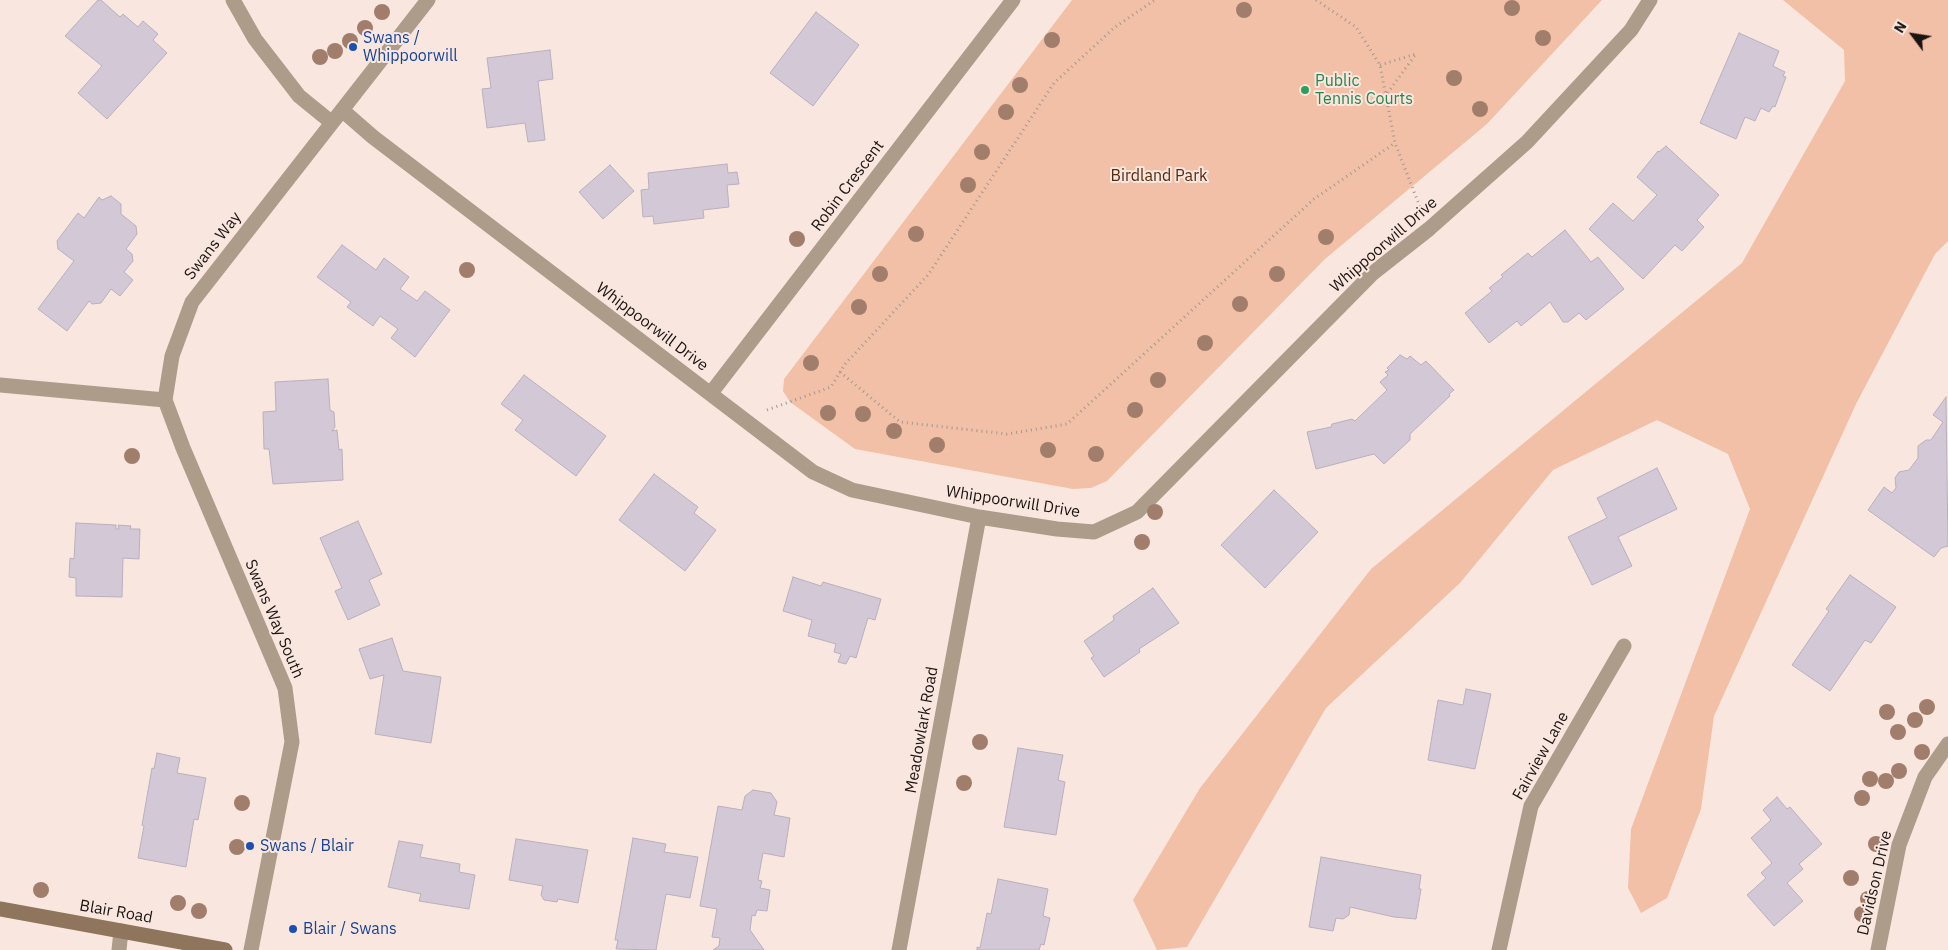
<!DOCTYPE html>
<html>
<head>
<meta charset="utf-8">
<style>
  body { margin:0 }
  #map { position:relative; width:1948px; height:950px; overflow:hidden; background:#f9e7df; font-family:"IBM Plex Sans",sans-serif }
  canvas { display:block }
  .north { position:absolute; left:1888px; top:10px; width:50px; height:50px; -webkit-text-stroke:4px #f9e7df; paint-order:stroke; rotate:301deg; font-size:14px; font-weight:700; line-height:20px; text-align:center; color:#1b1512 }
  .north::after { content:''; display:block; margin:auto; width:18px; height:22px; background:#1b1512; clip-path:polygon(50% 0,100% 100%,50% 72%,0 100%) }
</style>
</head>
<body>
<div id="map">
<canvas width="1948" height="950"></canvas>
<div class="north">N</div>
</div>
<script>
const c = document.querySelector('canvas').getContext('2d');
c.lineJoin = 'round';
function fillPath(path, color) {
  c.fillStyle = color;
  c.fill(path, 'evenodd');
}
function poly(rows) {
  const path = new Path2D();
  for (const r of rows) {
    path.moveTo(r[0], r[1]);
    for (let i = 2; i < r.length; i += 2) path.lineTo(r[i], r[i + 1]);
  }
  return path;
}
function stroke(path, color, width, dash) {
  c.strokeStyle = color;
  c.lineWidth = width;
  c.lineCap = dash ? 'butt' : 'round';
  c.setLineDash(dash || []);
  c.stroke(path);
}
function drawText(font, color, halo, rows, align = 'center') {
  c.font = font + ' "IBM Plex Sans",sans-serif';
  c.lineWidth = 4;
  c.setLineDash([]);
  c.textBaseline = 'middle';
  c.strokeStyle = halo;
  c.fillStyle = color;
  for (const [text, x, y, turn = 0] of rows) {
    c.save();
    c.translate(x, y);
    c.rotate((+turn || 0) * Math.PI / 180);
    c.textAlign = isNaN(turn) ? turn : align;
    if (halo) c.strokeText(text, 0, 0);
    c.fillText(text, 0, 0);
    c.restore();
  }
}
fillPath(poly([
  [1072,0,1602,0,1487,124,1325,259,1107,481,1091,488,1073,489,855,449,790,402,783,391,784,379],
  [1783,0,1948,0,1948,241,1935,254,1856,404,1714,716,1701,809,1667,898,1641,913,1628,888,1631,829,1750,509,1728,454,1657,420,1553,470,1460,583,1326,708,1187,947,1157,950,1133,900,1200,788,1371,569,1742,263,1845,81,1844,50]
]), '#f1c0a7');
const building = poly([
  [98,0,101,0,120,17,123,14,138,27,143,21,158,34,153,40,167,53,107,119,78,93,102,66,65,36,98,0],
  [816,12,859,45,813,106,770,73,816,12],
  [1739,33,1779,51,1773,66,1785,72,1783,76,1786,77,1775,107,1773,106,1769,112,1761,108,1755,121,1745,117,1736,139,1700,123,1739,33],
  [550,50,553,79,538,81,545,140,528,142,525,123,487,128,482,89,491,88,487,58,550,50],
  [1666,146,1719,195,1697,220,1704,227,1682,251,1675,245,1643,279,1589,229,1613,203,1633,221,1657,195,1637,177,1658,151,1659,152,1666,146],
  [727,164,728,173,737,172,739,184,727,185,729,207,703,210,704,218,654,224,653,216,643,217,641,190,649,189,648,173,727,164],
  [610,165,634,191,603,219,579,192,610,165],
  [111,196,121,204,121,214,136,226,137,234,126,249,132,254,133,261,124,272,133,280,120,296,111,289,101,303,92,304,89,301,67,331,38,309,74,261,58,249,57,241,78,213,84,218,99,197,102,200,111,196],
  [1565,230,1591,262,1598,257,1624,289,1586,320,1579,313,1568,322,1563,322,1550,302,1521,326,1517,321,1489,343,1465,313,1492,291,1489,288,1503,277,1501,275,1528,253,1532,257,1565,230],
  [342,245,376,270,384,258,409,277,400,289,417,301,425,291,450,310,415,357,391,338,398,329,380,316,373,326,347,307,351,302,317,277,342,245],
  [1400,355,1407,359,1410,356,1421,365,1426,361,1454,390,1449,394,1450,396,1410,434,1410,440,1384,464,1374,454,1316,469,1307,432,1331,427,1332,424,1352,419,1355,421,1387,390,1380,382,1388,375,1385,372,1389,370,1387,368,1400,355],
  [524,375,606,436,576,476,515,430,523,420,501,404,524,375],
  [328,379,330,410,334,412,335,427,332,431,337,430,339,450,342,449,343,480,273,484,269,449,264,449,263,412,276,411,275,382,328,379],
  [1946,397,1948,546,1941,548,1934,557,1868,510,1884,487,1892,493,1896,488,1895,478,1899,472,1909,470,1918,458,1918,446,1926,440,1931,440,1943,422,1933,415,1946,397],
  [1657,468,1677,509,1618,537,1632,566,1592,585,1568,537,1607,518,1597,498,1657,468],
  [654,474,698,507,694,513,716,530,685,571,619,520,654,474],
  [1274,490,1318,532,1265,588,1221,545,1274,490],
  [358,521,382,574,369,580,380,605,348,620,335,591,342,588,320,538,358,521],
  [76,523,116,525,116,529,119,529,118,525,131,526,130,529,140,529,139,559,123,558,122,597,76,596,76,578,69,577,70,558,74,559,76,523],
  [1850,575,1896,607,1871,643,1865,640,1830,691,1792,665,1829,611,1826,609,1850,575],
  [793,577,821,586,823,582,881,599,875,620,868,618,856,658,850,656,846,664,838,662,841,654,834,652,836,644,808,636,812,620,783,611,793,577],
  [1153,588,1179,623,1139,649,1140,652,1104,677,1091,658,1094,656,1084,641,1114,620,1113,616,1153,588],
  [392,638,403,671,441,677,431,743,375,734,384,675,370,679,359,649,392,638],
  [1466,689,1491,694,1475,769,1428,760,1438,700,1463,705,1466,689],
  [1018,748,1063,755,1058,780,1065,782,1056,835,1004,827,1018,748],
  [157,753,180,758,177,773,206,778,198,820,194,819,186,867,138,858,144,826,142,825,152,768,154,769,157,753],
  [753,790,771,793,777,802,774,815,790,818,784,857,763,853,758,880,762,881,760,888,770,890,767,911,757,910,755,916,752,915,750,930,764,950,713,950,719,946,720,938,712,937,717,909,700,906,718,806,742,810,745,796,753,790],
  [1777,797,1787,809,1790,807,1822,844,1799,864,1803,869,1787,883,1803,901,1774,926,1747,895,1766,878,1761,873,1772,863,1751,838,1771,820,1763,810,1777,797],
  [633,838,666,844,664,852,698,857,690,898,666,894,656,950,616,949,618,940,615,940,633,838],
  [516,839,588,850,578,903,558,899,557,902,544,900,541,895,543,886,509,880,516,839],
  [399,841,423,845,420,857,460,864,459,872,475,875,469,909,419,901,421,894,388,887,399,841],
  [1321,857,1421,875,1419,889,1421,889,1416,919,1394,917,1350,907,1349,915,1343,919,1336,918,1333,931,1309,927,1321,857],
  [998,879,1048,889,1043,916,1050,918,1044,945,1041,944,1039,950,977,950,977,947,980,948,987,913,991,914,998,879]
]);
fillPath(building, '#d2c8d6');
stroke(building, '#b9afbd', 1);
stroke(poly([
  [1316,0,1356,27,1380,65,1395,143,1420,207],
  [1380,65,1416,54,1386,95],
  [840,372,900,422,1007,434,1067,424,1314,199,1395,143],
  [767,410,831,387,845,364,928,275,1054,83,1115,27,1155,0]
]), '#a49791', 3, [1, 4]);
stroke(poly([
  [233,0,255,39,299,96,331,122],
  [342,110,373,137,813,472,852,490,979,517,1057,529,1094,532,1137,512,1373,273,1429,229,1527,142,1631,30,1650,0],
  [0,385,165,400],
  [711,393,1013,0],
  [119,950,121,931],
  [251,950,292,742,285,688,183,448,165,400,172,356,192,302,428,0],
  [899,950,979,517],
  [1499,950,1531,806,1624,646],
  [1878,950,1899,845,1925,777,1948,744]
]), '#ad9c8a', 15);
stroke(poly([
  [0,909,225,950]
]), '#8e755c', 15);
c.fillStyle = '#a17e6b';
for (const [x, y] of [
  [1512,8],
  [1244,10],
  [382,12],
  [365,28],
  [1543,38],
  [1052,40],
  [350,41],
  [335,51],
  [320,57],
  [1454,78],
  [1020,85],
  [1480,109],
  [1006,112],
  [982,152],
  [968,185],
  [916,234],
  [1326,237],
  [797,239],
  [467,270],
  [880,274],
  [1277,274],
  [1240,304],
  [859,307],
  [1205,343],
  [811,363],
  [1158,380],
  [1135,410],
  [828,413],
  [863,414],
  [894,431],
  [937,445],
  [1048,450],
  [1096,454],
  [132,456],
  [1155,512],
  [1142,542],
  [1927,707],
  [1887,712],
  [1915,720],
  [1898,732],
  [980,742],
  [1922,752],
  [1899,771],
  [1870,779],
  [1886,781],
  [964,783],
  [1862,798],
  [242,803],
  [1876,844],
  [237,847],
  [1851,878],
  [41,890],
  [1868,899],
  [178,903],
  [199,911],
  [1862,914]
]) {
  c.beginPath();
  c.arc(x, y, 8, 0, 2 * Math.PI);
  c.fill();
}
for (const [x, y, r, color] of [
  [353,47,5,"#1a4fb4"],
  [1305,90,5,"#2e9e5b"],
  [250,846,5,"#1a4fb4"],
  [293,929,5,"#1a4fb4"]
]) {
  const dot = new Path2D();
  dot.arc(x, y, r, 0, 2 * Math.PI);
  c.fillStyle = color;
  c.fill(dot);
  stroke(dot, '#f9e7df', 2);
}
drawText('16px', '#164399', '#f9e7df', [
  ["Swans /",363,38],
  ["Whippoorwill",363,56],
  ["Swans / Blair",260,846],
  ["Blair / Swans",303,929]
], 'left');
drawText('16px', '#27864d', '#f9e7df', [
  ["Public",1315,81],
  ["Tennis Courts",1315,99]
], 'left');
drawText('16px', '#59290c', '#f9e7df', [
  ["Birdland Park",1159,176]
]);
drawText('16px', '#1b1512', '#f9e7df', [
  ["Robin Crescent",848,186,-53],
  ["Whippoorwill Drive",1384,245,-41],
  ["Swans Way",213,246,-52],
  ["Whippoorwill Drive",652,327,37],
  ["Whippoorwill Drive",1013,502,9],
  ["Swans Way South",274,619,67],
  ["Meadowlark Road",922,730,-80],
  ["Fairview Lane",1541,756,-61],
  ["Davidson Drive",1875,883,-77],
  ["Blair Road",116,912,10]
]);
</script>
</body>
</html>
